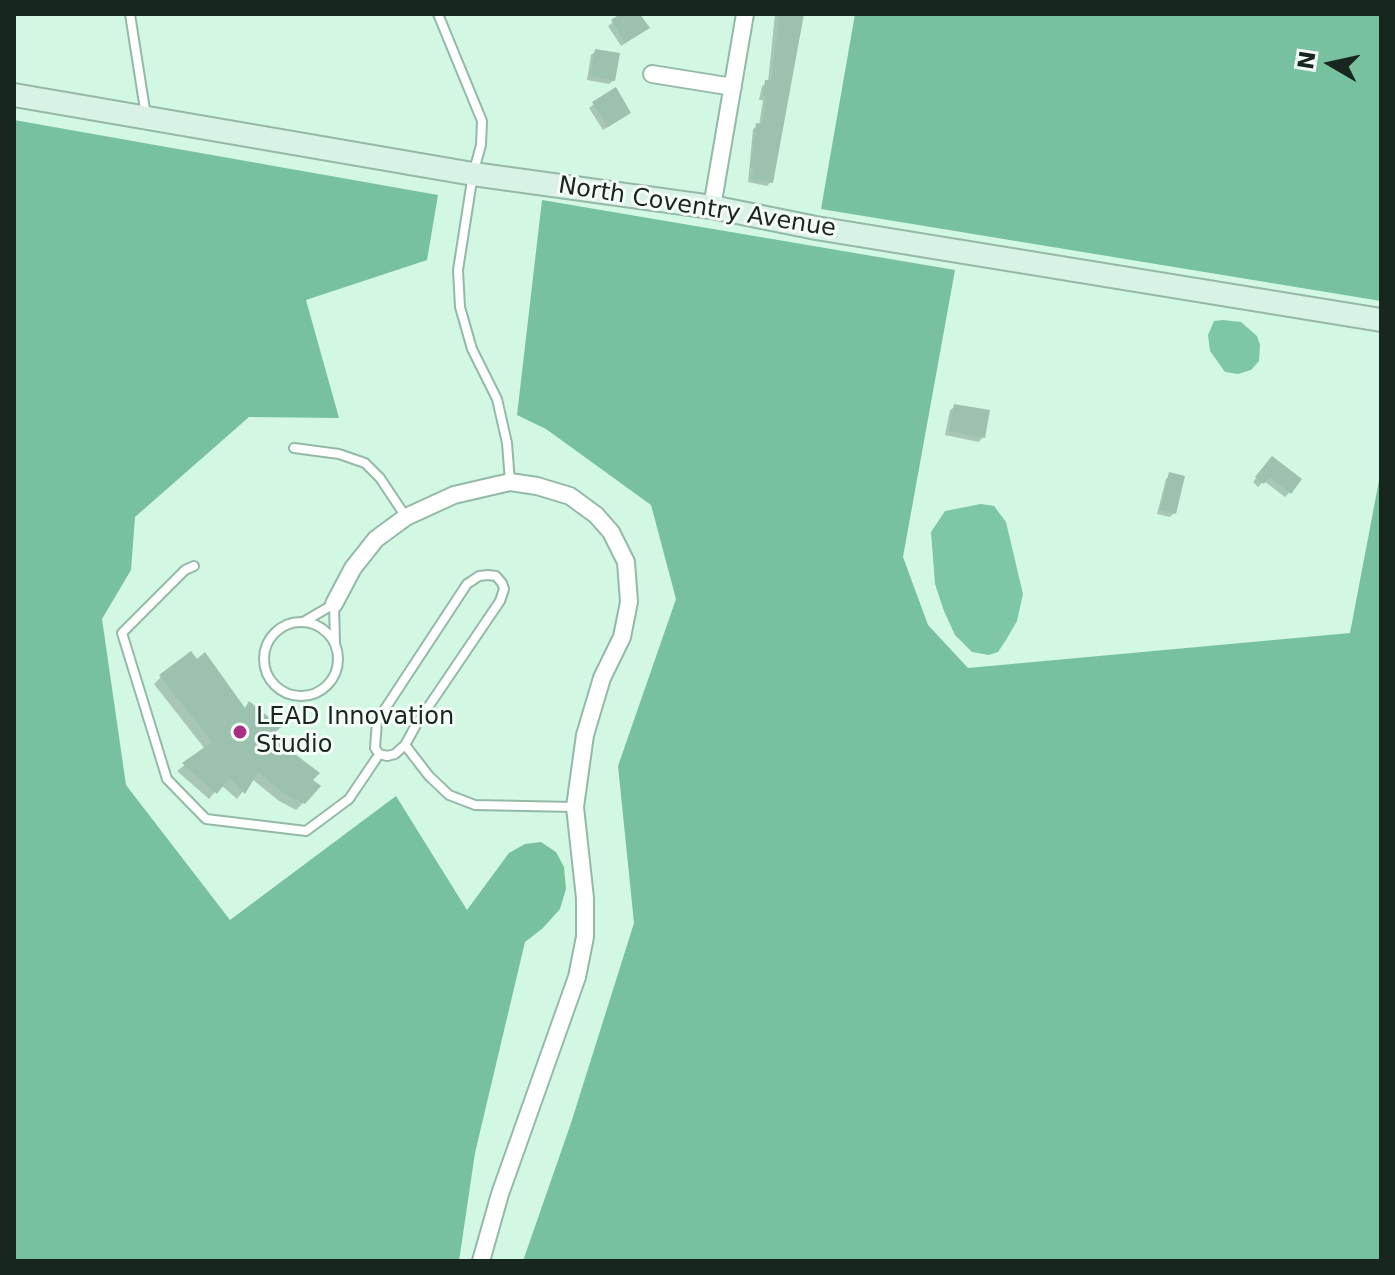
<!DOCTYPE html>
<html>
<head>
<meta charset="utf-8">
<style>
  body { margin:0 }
  #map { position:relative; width:1395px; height:1275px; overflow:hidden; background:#d2f8e4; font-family:"DejaVu Sans",sans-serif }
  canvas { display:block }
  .frame { position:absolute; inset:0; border:16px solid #17261f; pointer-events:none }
  .north { position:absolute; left:1291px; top:24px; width:80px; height:80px; -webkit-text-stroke:6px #f5fdf9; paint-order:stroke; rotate:279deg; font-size:22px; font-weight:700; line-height:32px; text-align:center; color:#17261f }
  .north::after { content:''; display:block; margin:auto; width:28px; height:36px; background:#17261f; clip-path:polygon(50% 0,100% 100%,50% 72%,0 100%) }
</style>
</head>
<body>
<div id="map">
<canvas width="1395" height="1275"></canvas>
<div class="frame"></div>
<div class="north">N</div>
</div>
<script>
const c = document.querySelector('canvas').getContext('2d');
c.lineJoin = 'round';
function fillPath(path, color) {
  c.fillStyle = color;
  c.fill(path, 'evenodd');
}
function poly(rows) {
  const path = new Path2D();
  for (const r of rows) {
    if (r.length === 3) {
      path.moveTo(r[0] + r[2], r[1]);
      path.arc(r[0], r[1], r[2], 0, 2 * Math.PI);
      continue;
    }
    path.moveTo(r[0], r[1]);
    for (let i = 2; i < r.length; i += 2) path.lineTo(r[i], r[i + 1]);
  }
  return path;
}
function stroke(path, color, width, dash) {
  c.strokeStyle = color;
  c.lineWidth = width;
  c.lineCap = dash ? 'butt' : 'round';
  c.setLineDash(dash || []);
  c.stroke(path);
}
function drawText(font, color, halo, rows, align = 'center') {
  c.font = font + ' "DejaVu Sans",sans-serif';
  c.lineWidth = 6;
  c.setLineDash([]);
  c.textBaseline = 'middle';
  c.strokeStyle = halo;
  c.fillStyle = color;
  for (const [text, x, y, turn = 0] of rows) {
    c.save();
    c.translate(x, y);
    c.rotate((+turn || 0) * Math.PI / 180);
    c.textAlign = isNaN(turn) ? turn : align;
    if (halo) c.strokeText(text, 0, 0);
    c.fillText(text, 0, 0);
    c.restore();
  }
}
fillPath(poly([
  [855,14,1381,14,1381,301,821,209],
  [14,120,438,195,427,260,306,300,339,418,249,417,135,517,131,570,102,619,126,785,230,920,396,796,467,910,509,853,525,844,541,842,556,852,564,867,566,889,560,909,543,928,525,942,475,1153,459,1261,14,1261],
  [542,200,955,270,903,557,928,625,968,668,1350,633,1381,470,1381,1261,523,1261,571,1123,634,923,618,766,676,599,651,505,546,429,517,415]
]), '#77c19e');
fillPath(poly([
  [1223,320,1241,322,1257,336,1260,345,1259,361,1251,370,1238,374,1225,372,1210,351,1208,335,1214,321],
  [981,504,994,506,1006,522,1023,594,1017,621,1006,640,998,652,989,655,972,652,955,635,944,611,935,584,931,532,945,511]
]), '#7dc7a5');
fillPath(poly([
  [624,14,638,14,643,32,621,46,608,26],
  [775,14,802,14,771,182,767,186,748,182,753,129,759,125,763,100,759,100,762,86,768,82],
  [596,51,614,80,609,84,587,80,591,55],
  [594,104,624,117,603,130,589,108],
  [955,406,983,437,979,442,945,435,950,410],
  [1268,463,1289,493,1285,497,1264,481,1258,487,1253,482],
  [1170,475,1174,513,1170,517,1157,514,1166,479],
  [161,677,244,710,311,780,303,803,296,810,279,801,252,779,237,799,221,785,209,799,177,771,205,749,154,684]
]), '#0003');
fillPath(poly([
  [620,14,640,14,650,28,625,43,611,20],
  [779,14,804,14,773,183,751,179,753,168,750,168,756,123,762,124,766,96,763,96,765,80,771,80],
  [595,49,620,53,615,81,590,76],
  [616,87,631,113,608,127,592,102],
  [954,404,990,410,985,438,949,431],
  [1272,456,1302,479,1291,494,1269,477,1264,484,1255,477],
  [1169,472,1185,476,1176,514,1160,510],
  [191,651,197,659,205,652,245,708,249,701,281,727,271,736,320,773,313,780,321,786,305,804,286,795,258,772,245,794,229,778,217,794,182,763,212,742,159,675]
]), '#9cc1ae');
const lane = poly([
  [130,14,146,116],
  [438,14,482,121,481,145,473,174,458,270,460,307,472,349,497,399,507,443,510,482],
  [294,448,339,454,365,463,380,478,406,517],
  [194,566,185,570,122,633,167,779,206,819,306,831,349,799,376,759],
  [488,575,496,576,502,583,504,589,500,601,416,725,405,745,395,754,387,756,379,754,375,748,377,721,467,584,479,576,488,575],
  [334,604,335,642],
  [305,621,334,604],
  [301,659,37],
  [405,745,429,776,449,795,475,805,575,807]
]);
const street = poly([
  [652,74,733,87],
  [712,207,745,14],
  [334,604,353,568,376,539,406,517,454,495,510,482,537,486,570,496,596,515,611,532,626,562,629,602,622,637,602,678,585,735,575,807,585,898,585,937,577,977,500,1194,481,1261]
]);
const secondary = poly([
  [14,95,473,174,712,207,816,228,1381,320]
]);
stroke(lane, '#94b9a6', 12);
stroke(street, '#94b9a6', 20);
stroke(secondary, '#94b9a6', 26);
stroke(poly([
  [330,712,369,714]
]), '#83a091', 2, [2, 6]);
stroke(lane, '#fff', 8);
stroke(street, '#fff', 16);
stroke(secondary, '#d9f2e6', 22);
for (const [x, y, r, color] of [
  [240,732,8,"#aa3084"]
]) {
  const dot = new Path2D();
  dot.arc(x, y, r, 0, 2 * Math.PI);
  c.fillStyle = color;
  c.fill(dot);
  stroke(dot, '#f5fdf9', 3);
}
drawText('24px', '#17261f', '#f5fdf9', [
  ["North Coventry Avenue",697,208,9]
]);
drawText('24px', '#17261f', '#f5fdf9', [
  ["LEAD Innovation",256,718],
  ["Studio",256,746]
], 'left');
</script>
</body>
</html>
